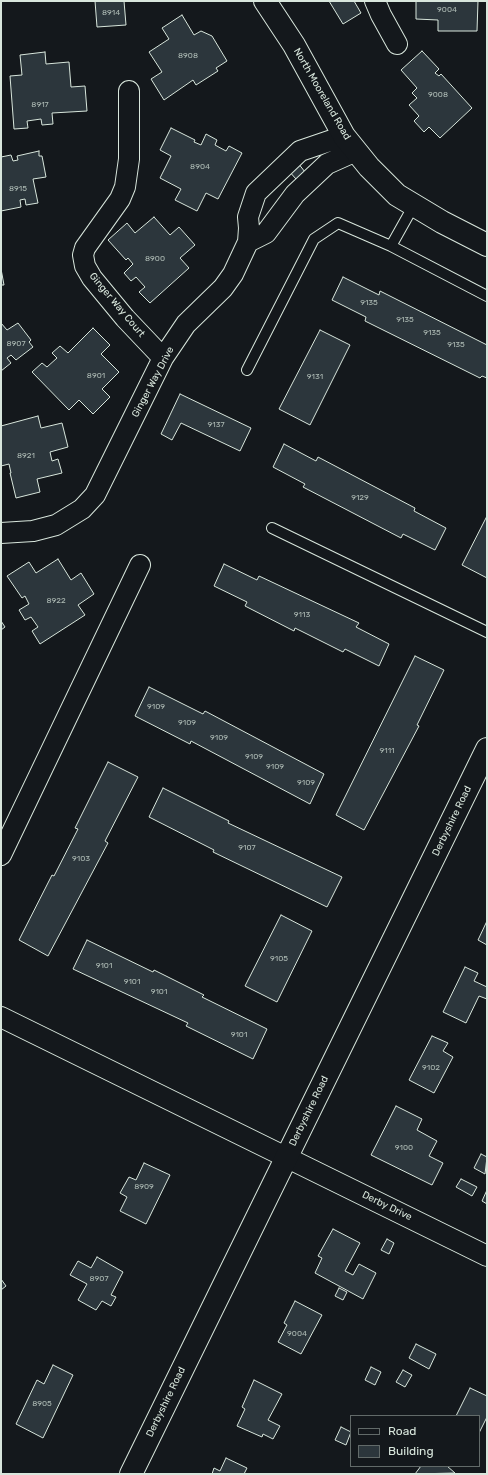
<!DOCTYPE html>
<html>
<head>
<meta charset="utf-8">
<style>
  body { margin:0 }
  #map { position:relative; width:488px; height:1475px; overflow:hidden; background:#14181c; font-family:Rubik,sans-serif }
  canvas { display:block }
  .frame { position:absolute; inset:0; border:2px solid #d8e6dc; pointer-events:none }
  .legend { position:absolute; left:350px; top:1415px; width:130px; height:52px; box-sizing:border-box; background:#14181c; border:1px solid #626a69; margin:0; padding:5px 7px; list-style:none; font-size:12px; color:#d8e6dc }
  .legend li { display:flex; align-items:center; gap:8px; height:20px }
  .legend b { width:20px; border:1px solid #626a69 }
</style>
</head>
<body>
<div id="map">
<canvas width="488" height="1475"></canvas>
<div class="frame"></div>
<ul class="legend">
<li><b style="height:5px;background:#14181c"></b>Road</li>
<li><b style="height:11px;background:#2c363c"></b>Building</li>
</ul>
</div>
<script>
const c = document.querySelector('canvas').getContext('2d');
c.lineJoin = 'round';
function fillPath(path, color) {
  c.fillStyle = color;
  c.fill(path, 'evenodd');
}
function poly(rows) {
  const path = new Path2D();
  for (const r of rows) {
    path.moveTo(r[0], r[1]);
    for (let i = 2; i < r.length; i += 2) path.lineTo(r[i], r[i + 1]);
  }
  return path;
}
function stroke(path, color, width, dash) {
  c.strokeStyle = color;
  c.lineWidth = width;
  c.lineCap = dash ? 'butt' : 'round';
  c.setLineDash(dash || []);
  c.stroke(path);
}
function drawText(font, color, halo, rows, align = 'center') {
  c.font = font + ' Rubik,sans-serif';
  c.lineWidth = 3;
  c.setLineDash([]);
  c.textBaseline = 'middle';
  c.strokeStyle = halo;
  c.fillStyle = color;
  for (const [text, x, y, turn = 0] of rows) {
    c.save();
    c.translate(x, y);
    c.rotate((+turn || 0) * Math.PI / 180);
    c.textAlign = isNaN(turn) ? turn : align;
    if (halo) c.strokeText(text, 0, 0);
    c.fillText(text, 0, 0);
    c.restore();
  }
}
const building = poly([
  [95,1,124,1,126,25,97,27,95,1],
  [329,1,354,1,361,13,343,24,329,1],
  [416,1,478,1,477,31,438,31,438,20,416,19,416,1],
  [182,15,194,35,201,31,212,36,227,61,216,68,218,71,196,85,193,80,164,100,151,79,162,72,149,52,169,39,162,28,182,15],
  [422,51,439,69,435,73,439,76,441,74,472,108,440,138,429,127,424,132,414,121,419,116,409,105,417,98,412,93,417,88,401,70,422,51],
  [45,52,46,64,69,62,71,87,85,86,87,111,52,113,53,124,42,125,41,119,27,121,28,128,14,129,10,76,22,75,20,55,45,52],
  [171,128,195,140,194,142,201,145,206,134,217,140,215,145,226,151,229,146,242,153,218,199,206,193,197,211,175,200,181,189,160,178,171,156,160,150,171,128],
  [39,151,39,156,42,156,46,177,33,179,38,203,26,205,25,199,20,200,21,207,1,211,1,157,11,155,13,161,18,160,17,156,39,151],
  [298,163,305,172,296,179,288,170,298,163],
  [154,217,170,235,179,227,195,245,180,258,189,268,150,303,139,292,145,287,136,277,131,281,124,273,133,264,128,258,126,260,108,240,127,223,135,233,154,217],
  [1,269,4,285,1,285,1,269],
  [343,277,379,295,380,291,487,345,487,378,482,376,480,378,365,321,366,317,332,300,343,277],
  [1,323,7,330,18,323,31,340,29,342,33,347,16,360,11,355,7,358,11,363,1,371,1,323],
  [93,328,110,345,101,354,119,372,102,389,110,397,93,414,79,400,69,410,32,372,42,363,47,367,57,358,52,353,60,346,68,353,93,328],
  [320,330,350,345,310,425,279,409,320,330],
  [180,394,251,428,240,451,181,423,172,440,161,434,180,394],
  [38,416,41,428,62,423,68,447,50,452,52,461,58,459,62,473,37,479,40,492,16,498,10,473,11,473,9,464,1,466,1,426,38,416],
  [284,444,316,461,318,457,415,508,414,511,446,528,435,550,403,534,401,538,303,487,305,484,273,467,284,444],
  [487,516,487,578,462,565,487,516],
  [58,559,71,580,81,573,94,594,78,605,85,615,40,644,32,631,38,627,31,617,25,620,19,610,29,604,25,596,22,598,7,576,29,562,36,573,58,559],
  [224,564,257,580,259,576,359,623,356,627,389,644,379,666,345,649,343,652,295,628,294,631,245,606,247,602,214,586,224,564],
  [1,621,5,627,1,630,1,621],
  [415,656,444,670,417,725,419,726,364,830,336,815,415,656],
  [149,687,203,714,205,711,324,774,310,804,191,741,190,744,135,716,149,687],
  [108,762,138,777,105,841,108,843,48,956,19,940,52,875,54,876,78,829,75,828,108,762],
  [163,788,229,821,228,823,342,877,327,907,213,852,214,850,149,817,163,788],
  [281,915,312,931,277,1002,245,986,281,915],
  [487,921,487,945,478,940,487,921],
  [87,940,153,972,154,970,204,995,202,997,267,1029,253,1059,186,1026,188,1023,73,969,87,940],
  [465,967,478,973,474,981,487,987,487,999,479,996,466,1023,443,1012,465,967],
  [432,1036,448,1043,443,1051,453,1057,434,1093,409,1080,432,1036],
  [396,1106,422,1119,417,1130,437,1141,429,1156,443,1163,432,1185,371,1155,396,1106],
  [481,1154,487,1157,485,1174,474,1168,481,1154],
  [144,1163,170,1175,146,1224,120,1211,127,1197,120,1193,129,1177,136,1180,144,1163],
  [461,1179,477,1187,472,1196,456,1187,461,1179],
  [487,1190,487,1204,482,1201,487,1190],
  [333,1229,360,1243,345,1271,353,1275,359,1264,376,1273,363,1299,315,1273,322,1258,318,1256,333,1229],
  [387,1239,394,1243,389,1254,381,1250,387,1239],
  [97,1257,123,1272,111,1295,116,1297,111,1306,102,1301,96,1310,78,1300,87,1284,70,1275,78,1261,91,1268,97,1257],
  [1,1279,6,1286,1,1290,1,1279],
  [339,1288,347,1292,343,1300,335,1296,339,1288],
  [295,1301,322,1315,301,1354,278,1342,287,1325,284,1323,295,1301],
  [416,1344,436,1354,429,1369,409,1358,416,1344],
  [53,1365,73,1375,43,1438,16,1424,37,1380,44,1384,53,1365],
  [371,1367,381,1372,375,1385,365,1380,371,1367],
  [403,1370,412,1375,405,1387,396,1382,403,1370],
  [254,1380,282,1394,268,1420,280,1426,273,1439,263,1434,262,1437,237,1426,245,1409,242,1407,254,1380],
  [470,1388,487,1396,487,1417,479,1433,479,1416,456,1416,470,1388],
  [341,1427,351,1432,346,1445,335,1440,341,1427],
  [226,1458,247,1468,244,1474,212,1474,214,1468,220,1471,226,1458],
  [421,1466,447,1466,455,1473,415,1474,421,1466]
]);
fillPath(building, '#2c363c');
stroke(building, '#d8e6dc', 1);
const lane = poly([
  [414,205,391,246,487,296],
  [247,370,314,239,338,223,391,246],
  [272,528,487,632]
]);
const street = poly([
  [375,1,381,15,397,44],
  [129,91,129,159,125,187,120,199,85,248,83,255,85,266,92,278,125,318,163,358],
  [248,242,266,233,295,194,327,164,356,151],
  [1,533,33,531,56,525,82,509,95,495,163,358,186,324,223,288,233,274,248,242,249,228,248,217,256,193,300,151,344,136],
  [1,855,140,565],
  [1,1017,487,1256]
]);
const secondary = poly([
  [265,1,294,45,344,136,369,167,397,195,442,222,487,245],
  [131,1474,487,749]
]);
stroke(lane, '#d8e6dc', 12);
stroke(street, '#d8e6dc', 22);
stroke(secondary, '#d8e6dc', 24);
stroke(lane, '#14181c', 10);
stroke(street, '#14181c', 20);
stroke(secondary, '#14181c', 22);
drawText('8px', '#adbab4', null, [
  ["9004",447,10],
  ["8914",111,13],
  ["8908",188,56],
  ["9008",438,95],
  ["8917",40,105],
  ["8904",200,167],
  ["8915",18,189],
  ["8900",155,259],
  ["9135",369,303],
  ["9135",405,320],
  ["9135",432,333],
  ["8907",16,344],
  ["9135",456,345],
  ["8901",96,376],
  ["9131",315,377],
  ["9137",216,425],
  ["8921",26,456],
  ["9129",360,498],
  ["8922",56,601],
  ["9113",302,615],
  ["9109",156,707],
  ["9109",187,723],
  ["9109",219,738],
  ["9111",387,751],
  ["9109",254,757],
  ["9109",275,767],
  ["9109",306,783],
  ["9107",247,848],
  ["9103",81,859],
  ["9105",279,959],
  ["9101",104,966],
  ["9101",132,982],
  ["9101",159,992],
  ["9101",239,1035],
  ["9102",431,1068],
  ["9100",404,1148],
  ["8909",144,1187],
  ["8907",99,1279],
  ["9004",297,1334],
  ["8905",42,1404]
]);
drawText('10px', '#d8e6dc', '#14181c', [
  ["North Mooreland Road",322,94,60],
  ["Ginger Way Court",117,305,50],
  ["Ginger Way Drive",153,382,-62],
  ["Derbyshire Road",452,821,-64],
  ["Derbyshire Road",309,1111,-64],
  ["Derby Drive",387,1206,26],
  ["Derbyshire Road",166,1402,-64]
]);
</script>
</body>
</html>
